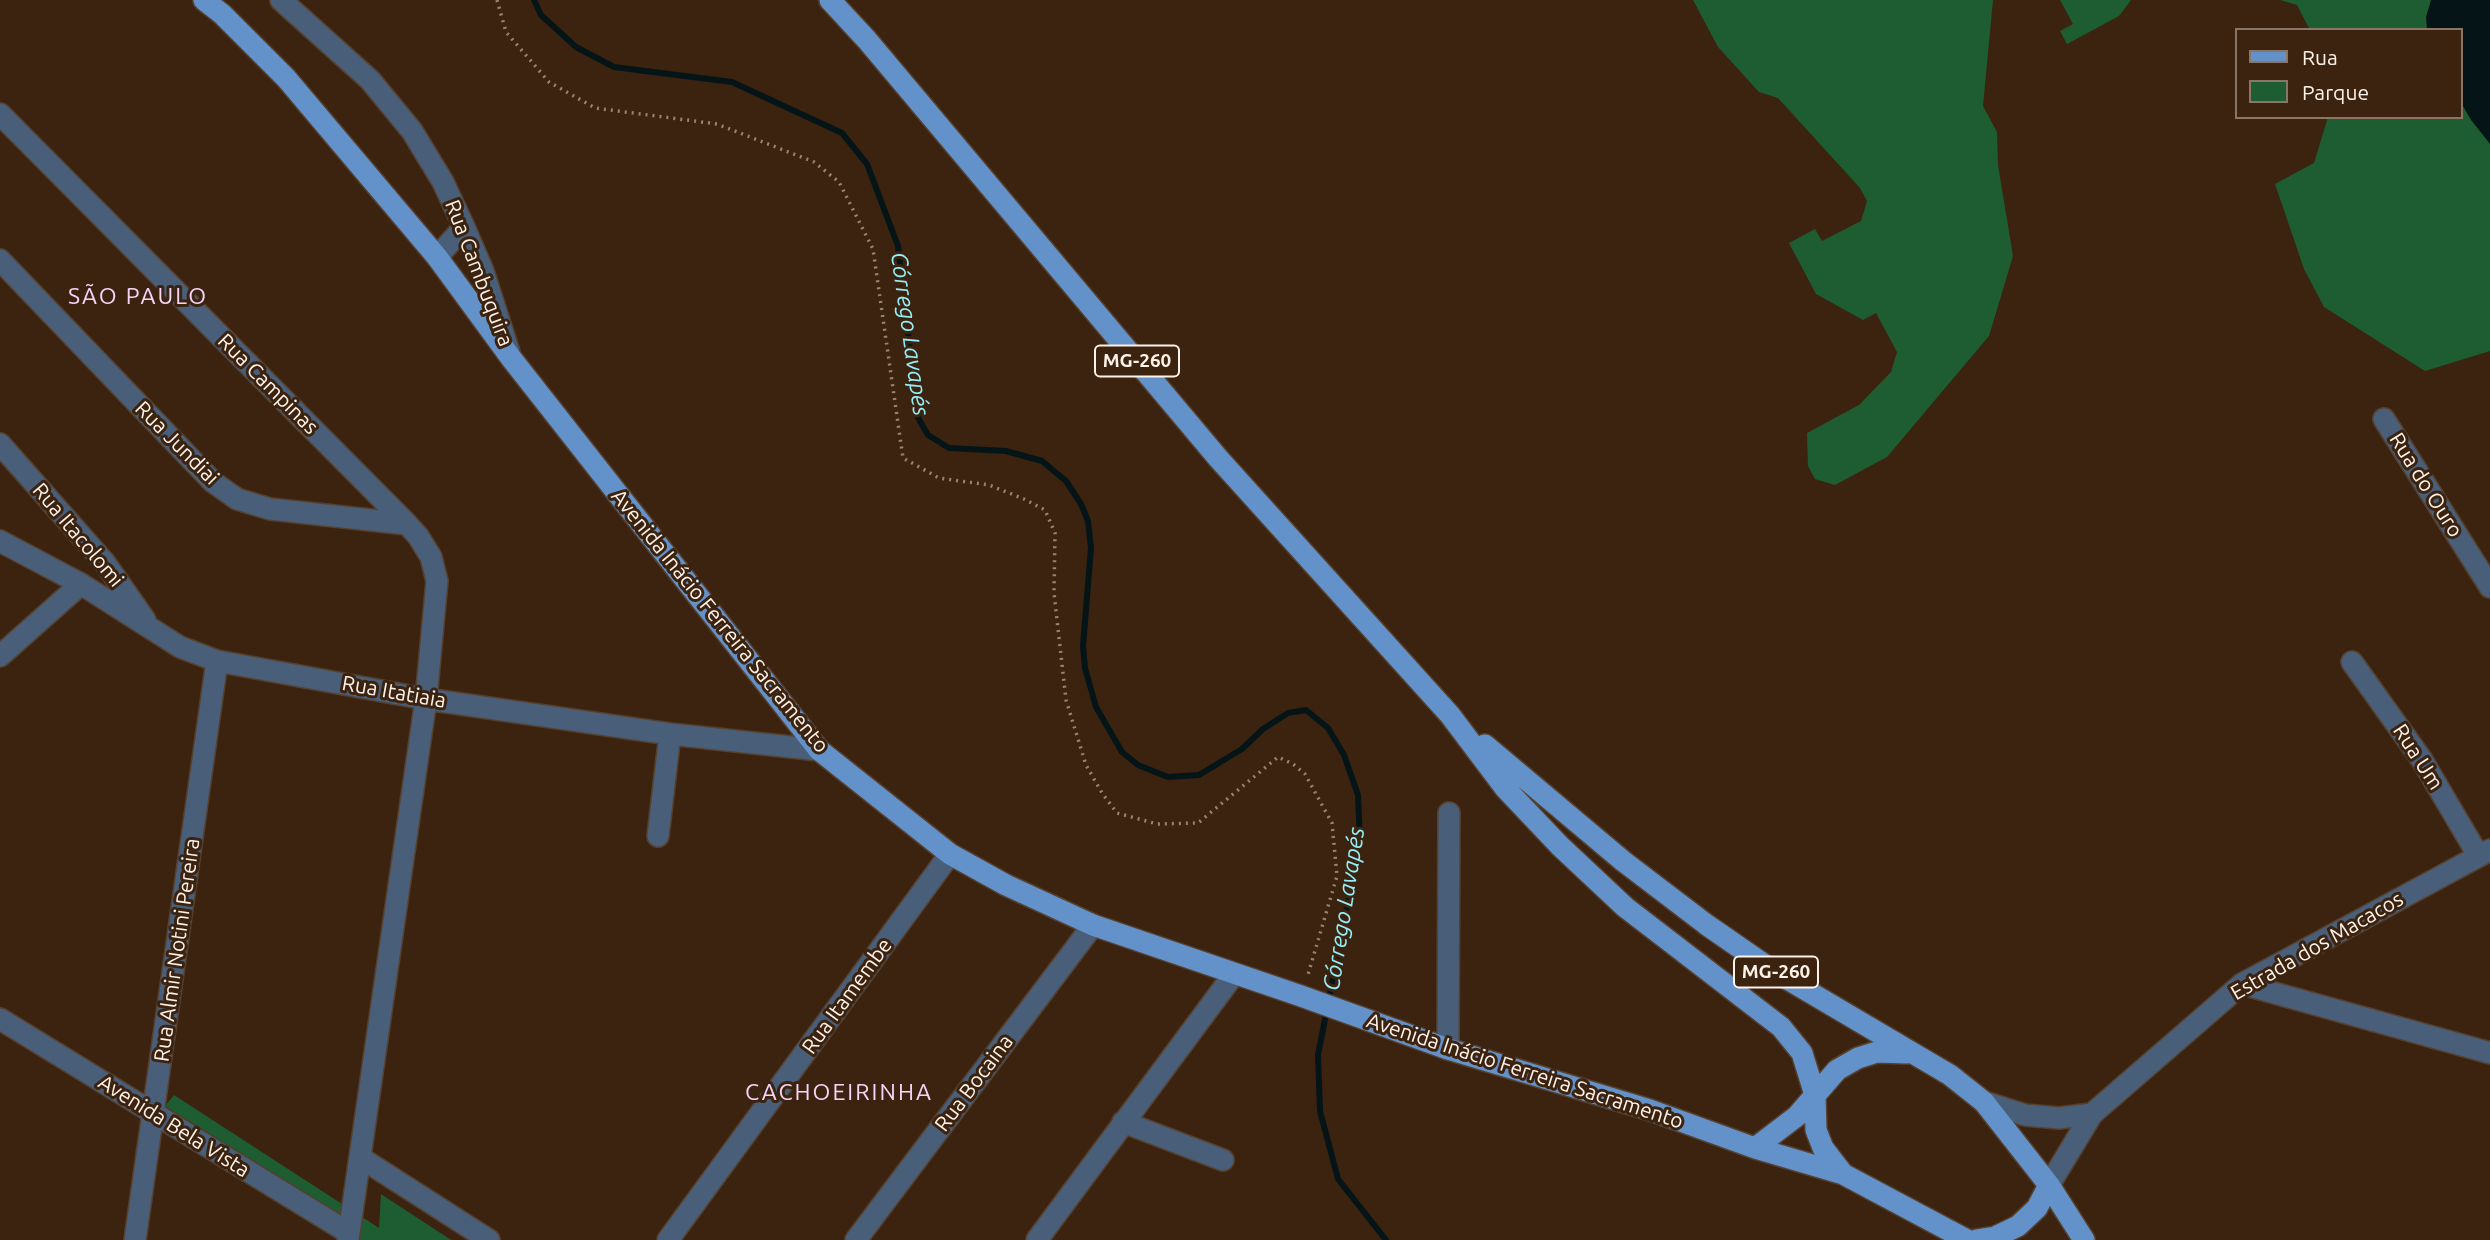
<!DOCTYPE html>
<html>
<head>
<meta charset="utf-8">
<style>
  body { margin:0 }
  #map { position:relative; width:2490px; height:1240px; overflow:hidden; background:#3b2310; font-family:Ubuntu,sans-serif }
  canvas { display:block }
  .legend { position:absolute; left:2235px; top:28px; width:228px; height:91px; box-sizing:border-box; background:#3b2310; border:2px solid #897666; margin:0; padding:9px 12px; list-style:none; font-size:21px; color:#fff2e8 }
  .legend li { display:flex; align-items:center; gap:14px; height:35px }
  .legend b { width:35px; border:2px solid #897666 }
</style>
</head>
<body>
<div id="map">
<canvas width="2490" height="1240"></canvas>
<ul class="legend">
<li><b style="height:9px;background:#6391c9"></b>Rua</li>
<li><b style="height:19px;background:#1e5d32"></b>Parque</li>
</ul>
</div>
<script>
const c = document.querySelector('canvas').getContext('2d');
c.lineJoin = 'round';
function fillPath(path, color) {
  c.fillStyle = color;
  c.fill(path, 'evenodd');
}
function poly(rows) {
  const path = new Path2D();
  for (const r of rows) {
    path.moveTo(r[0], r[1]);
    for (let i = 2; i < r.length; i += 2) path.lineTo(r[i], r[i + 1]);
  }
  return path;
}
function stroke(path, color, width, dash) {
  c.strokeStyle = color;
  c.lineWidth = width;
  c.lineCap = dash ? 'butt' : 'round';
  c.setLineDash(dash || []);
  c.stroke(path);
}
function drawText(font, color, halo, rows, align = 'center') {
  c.font = font + ' Ubuntu,sans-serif';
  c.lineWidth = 6;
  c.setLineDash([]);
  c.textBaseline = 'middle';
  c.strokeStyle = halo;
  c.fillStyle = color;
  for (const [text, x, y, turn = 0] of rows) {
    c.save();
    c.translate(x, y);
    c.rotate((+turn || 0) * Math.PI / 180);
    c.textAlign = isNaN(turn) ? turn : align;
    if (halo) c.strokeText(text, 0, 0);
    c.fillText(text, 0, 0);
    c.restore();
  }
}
fillPath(poly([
  [1693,0,1993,0,1983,106,1997,132,1998,165,2013,256,1989,336,1887,457,1835,485,1815,479,1808,466,1807,433,1859,405,1891,372,1897,352,1876,313,1863,320,1816,294,1789,243,1815,229,1822,241,1861,221,1867,201,1860,188,1778,98,1759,92,1718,47],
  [2060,0,2131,0,2119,16,2067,44,2060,31,2073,24],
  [2280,0,2472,0,2490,55,2490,351,2425,371,2324,307,2304,269,2275,184,2314,163,2328,117,2460,117,2460,30,2310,30,2297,5],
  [174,1095,379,1228,381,1194,451,1240,345,1240,340,1214,165,1106]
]), '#1e5d32');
fillPath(poly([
  [2431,0,2490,0,2490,144,2471,120,2460,101,2460,30,2427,30,2426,17]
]), '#051517');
stroke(poly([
  [534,0,541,15,576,47,614,67,732,82,842,133,867,164,898,246,918,418,928,435,949,448,1006,451,1042,461,1066,481,1081,504,1088,521,1091,548,1083,646,1085,668,1096,707,1122,752,1138,765,1168,777,1199,775,1242,749,1263,729,1288,713,1306,710,1328,728,1344,755,1358,795,1360,840,1318,1055,1320,1111,1338,1179,1386,1240]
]), '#051517', 6);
const minor = poly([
  [281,0,370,80,412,131,443,182,464,227,483,271,509,352],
  [0,114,407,524,418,536,431,557,437,581,426,699,348,1240],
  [437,257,464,227],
  [0,260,213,482,237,499,270,509,407,524],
  [2384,419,2490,587],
  [0,444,105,563,145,620],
  [0,541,81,584,180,647,217,661,426,699,670,734,819,750],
  [0,656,81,584],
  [2352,662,2422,760,2478,855],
  [658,836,670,734],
  [2242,984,2490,1053],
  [0,1019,349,1233],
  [1448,1049,1449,813],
  [1984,1102,2025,1115,2059,1118,2092,1114],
  [1123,1122,1223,1160],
  [361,1158,489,1240],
  [2049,1185,2092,1114,2242,984,2490,850],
  [135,1240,217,661],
  [668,1240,950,854],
  [856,1240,1093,925],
  [1037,1240,1234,974]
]);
const major = poly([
  [204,0,222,14,286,78,437,257,511,358,819,750,950,854,1006,885,1093,925,1301,996,1448,1049,1650,1110,1755,1148,1843,1174],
  [830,0,867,40,1218,458,1450,715,1505,788,1560,846,1625,907,1781,1027,1802,1053,1815,1095,1816,1130,1823,1148,1843,1174,1967,1240],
  [1485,745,1623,861,1707,925,1772,970,1950,1075,1984,1102,2049,1185,2084,1240],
  [1755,1148,1797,1116,1837,1070,1858,1058,1877,1052,1907,1053],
  [1976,1240,1995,1237,2018,1226,2037,1208,2049,1185]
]);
stroke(minor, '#56402e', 24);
stroke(major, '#56402e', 24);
stroke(poly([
  [497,0,506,32,549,82,595,108,717,124,814,162,839,182,873,249,903,458,939,478,989,485,1024,499,1045,510,1055,533,1054,593,1066,700,1086,765,1102,793,1117,813,1157,824,1198,823,1278,757,1293,764,1305,774,1332,823,1337,876,1307,978]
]), '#978475', 3.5, [2, 5]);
stroke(minor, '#485e79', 21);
stroke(major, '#6391c9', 21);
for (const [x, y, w] of [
  [1137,361,84],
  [1776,972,84]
]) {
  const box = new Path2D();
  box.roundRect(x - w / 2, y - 15.5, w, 31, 5);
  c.fillStyle = '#3b2310';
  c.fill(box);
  stroke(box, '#fff2e8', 2);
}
drawText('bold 19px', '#fff2e8', null, [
  ["MG-260",1137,361],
  ["MG-260",1776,972]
]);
drawText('21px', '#fff2e8', '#3b2310', [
  ["Rua Cambuquira",479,273,69],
  ["Rua Campinas",268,384,45],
  ["Rua Jundiai",177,443,45],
  ["Rua do Ouro",2426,485,58],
  ["Rua Itacolomi",78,535,50],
  ["Avenida Inácio Ferreira Sacramento",720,621,51],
  ["Rua Itatiaia",394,692,10],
  ["Rua Um",2418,757,57],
  ["Estrada dos Macacos",2317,946,-30],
  ["Rua Almir Notini Pereira",177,950,-82],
  ["Rua Itamembe",847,996,-54],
  ["Avenida Inácio Ferreira Sacramento",1525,1071,18],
  ["Rua Bocaina",974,1083,-53],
  ["Avenida Bela Vista",174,1126,32]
]);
c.letterSpacing = '2px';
drawText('23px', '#f5d4f8', '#3b2310', [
  ["SÃO PAULO",138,296],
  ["CACHOEIRINHA",839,1092]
]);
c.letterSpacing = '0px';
drawText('italic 23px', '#94eef7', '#3b2310', [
  ["Córrego Lavapés",910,334,82],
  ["Córrego Lavapés",1344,909,-81]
]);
</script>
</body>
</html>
